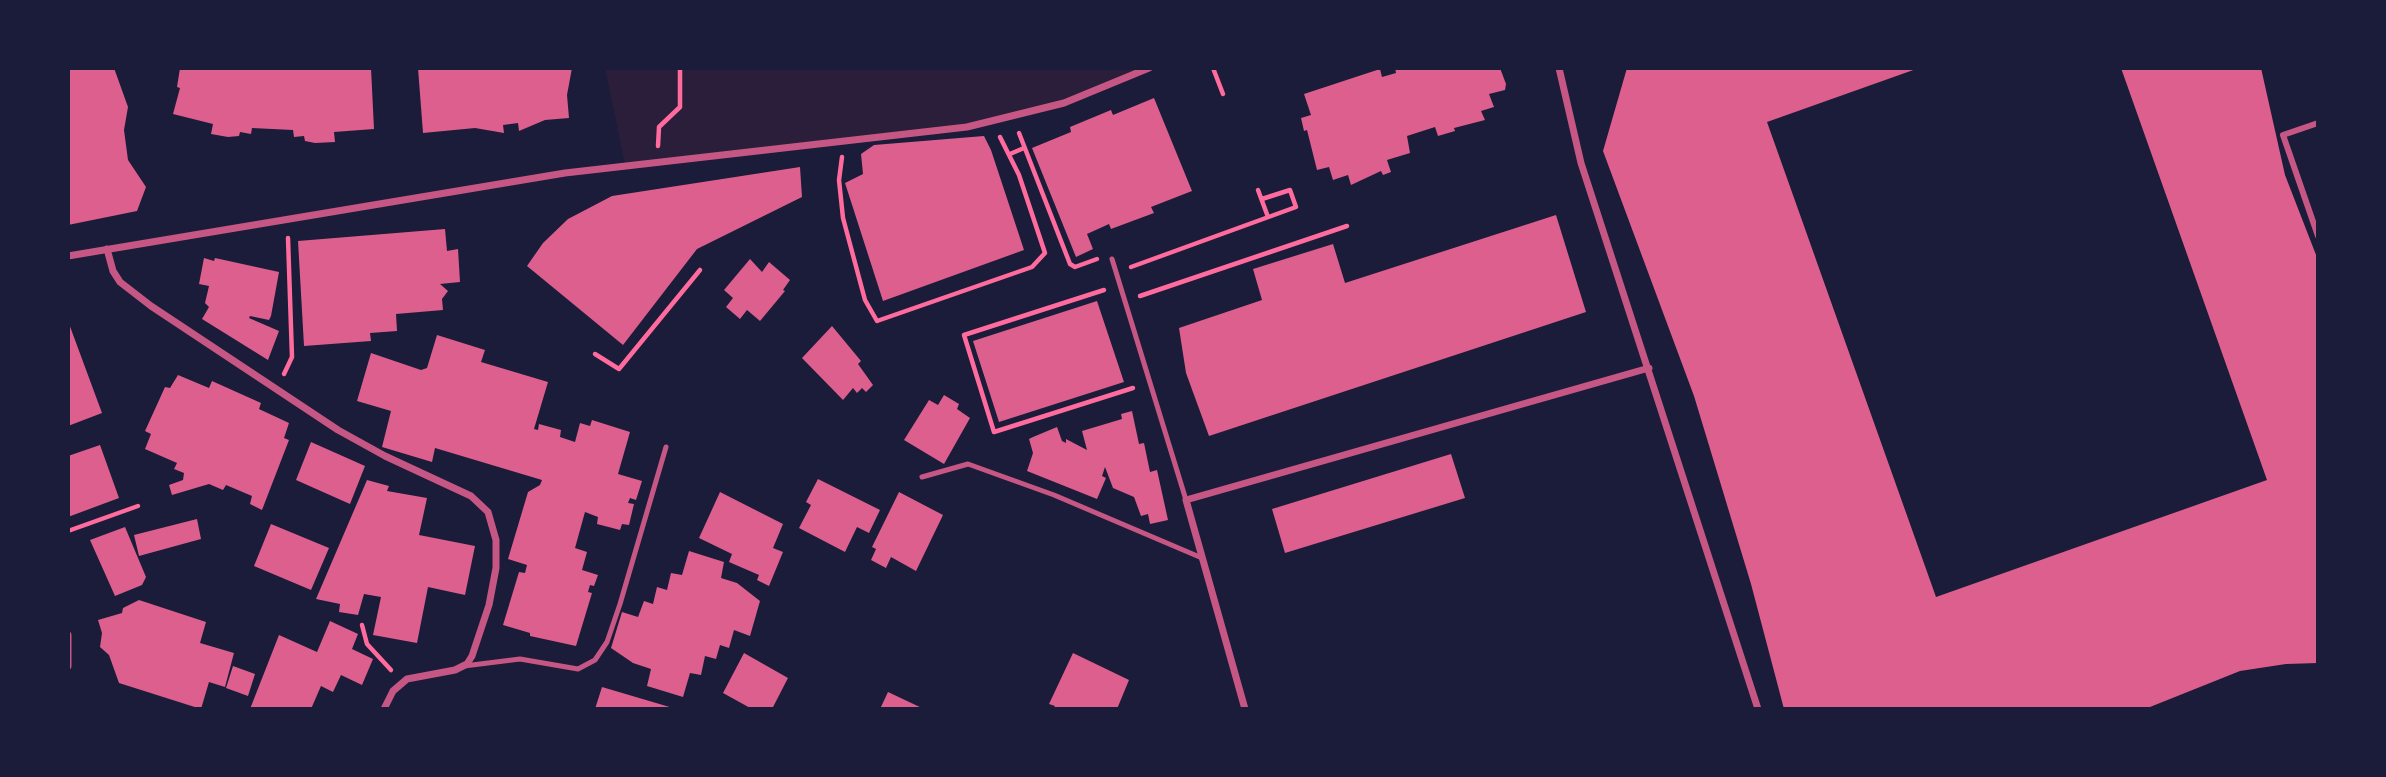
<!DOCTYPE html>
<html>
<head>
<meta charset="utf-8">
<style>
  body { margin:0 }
  #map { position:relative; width:2386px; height:777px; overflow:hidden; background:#1b1b3a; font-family:"DM Sans",sans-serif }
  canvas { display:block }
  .frame { position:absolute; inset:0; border:70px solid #1b1b3a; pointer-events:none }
</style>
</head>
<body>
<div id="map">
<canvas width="2386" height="777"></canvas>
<div class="frame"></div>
</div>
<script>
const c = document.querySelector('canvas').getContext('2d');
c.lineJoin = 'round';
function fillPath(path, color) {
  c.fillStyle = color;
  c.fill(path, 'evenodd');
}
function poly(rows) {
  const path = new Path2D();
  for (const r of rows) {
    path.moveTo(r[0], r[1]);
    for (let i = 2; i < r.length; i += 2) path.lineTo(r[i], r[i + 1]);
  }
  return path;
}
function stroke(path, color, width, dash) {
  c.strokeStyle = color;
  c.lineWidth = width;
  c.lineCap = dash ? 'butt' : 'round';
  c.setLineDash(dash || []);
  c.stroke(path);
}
fillPath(poly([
  [605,68,1149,68,1100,90,967,127,625,165]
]), '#2a1e3b');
fillPath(poly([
  [68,68,114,68,128,107,124,130,128,160,146,187,137,211,68,225],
  [180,68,371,68,374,129,334,132,335,142,315,143,305,141,304,136,294,137,293,130,252,128,251,134,240,132,239,136,228,137,211,134,213,124,173,114,180,88,177,87],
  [418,68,572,68,567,95,569,118,545,120,519,131,518,123,503,125,504,133,475,128,423,133],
  [1395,68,1500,68,1506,84,1505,90,1489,94,1494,107,1481,111,1485,120,1454,128,1455,131,1438,136,1435,127,1407,136,1410,153,1387,160,1391,172,1383,175,1381,171,1351,185,1348,175,1333,180,1329,167,1317,170,1307,130,1304,131,1301,118,1311,115,1304,94,1380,69,1382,77,1396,73],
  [1627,68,1919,68,1767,122,1936,597,2267,480,2121,68,2261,68,2285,175,2318,260,2318,663,2286,664,2240,671,2145,709,1784,709,1751,584,1694,396,1603,151],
  [1154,98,1192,191,1151,207,1154,213,1111,229,1109,224,1087,234,1093,249,1076,257,1032,148,1071,132,1070,127,1111,110,1113,115],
  [984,136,991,150,1024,250,883,301,845,183,863,174,861,154,874,145],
  [800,167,802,197,697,249,623,345,527,266,543,243,568,219,612,196],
  [1556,215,1586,312,1209,436,1186,373,1179,328,1262,300,1253,269,1333,244,1345,283],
  [445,229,447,251,458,249,460,282,440,284,448,291,442,299,443,310,396,314,397,331,370,333,371,341,304,346,298,241],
  [204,258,214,261,215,258,279,272,271,316,269,320,250,316,249,318,279,331,268,360,202,319,209,307,205,303,209,286,199,284],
  [750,259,762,272,769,262,790,280,783,290,785,291,760,321,747,310,740,319,726,307,733,298,724,290],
  [1097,301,1124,382,999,422,973,341],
  [68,321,102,413,68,426],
  [832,326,861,361,858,364,873,385,866,392,862,388,857,393,853,388,843,400,802,358],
  [437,335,485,350,481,362,548,382,534,429,538,430,539,424,561,430,560,437,575,442,580,423,590,426,592,420,630,432,618,474,642,481,636,500,630,498,628,503,634,504,629,525,622,524,620,530,597,524,598,517,585,512,575,548,587,552,582,570,598,575,594,586,590,585,588,592,592,593,576,646,530,636,530,633,503,625,519,572,525,573,527,565,508,559,528,492,540,485,542,480,435,448,432,462,382,447,391,411,357,401,371,353,421,370,427,368],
  [178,375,209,388,212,381,261,403,259,409,289,423,284,438,289,440,262,510,250,504,252,496,226,485,223,490,209,484,172,495,169,485,183,480,184,473,174,469,177,463,145,449,151,434,145,431,165,387,170,388],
  [944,395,959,404,957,409,970,418,944,464,904,440,929,400,938,405],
  [1132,411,1139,444,1144,443,1150,472,1157,470,1168,520,1150,524,1148,514,1141,516,1134,497,1113,488,1105,467,1102,476,1106,478,1097,499,1027,471,1033,453,1029,439,1033,437,1057,427,1062,441,1066,443,1066,439,1087,450,1082,431,1122,419,1121,414],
  [311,442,365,466,350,504,296,480],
  [100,445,119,498,68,517,68,456],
  [1451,454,1465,498,1285,553,1272,509],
  [818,479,880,510,869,533,857,527,845,552,799,528,811,505,806,502],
  [367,480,389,486,387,491,427,498,419,535,475,546,465,595,428,587,417,643,373,635,381,597,364,594,358,615,339,612,340,604,316,599],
  [720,492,783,524,773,548,783,552,769,586,757,580,759,575,729,562,732,554,699,538],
  [899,492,943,515,916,571,891,557,886,568,871,560,876,549,872,547],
  [197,519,201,539,139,556,134,535],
  [271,524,329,548,311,590,254,566],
  [125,527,146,577,142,585,115,596,90,540],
  [689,551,724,562,721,578,737,583,760,601,750,636,734,630,729,648,720,645,716,659,705,656,701,675,690,673,683,697,647,686,651,669,633,663,611,648,622,612,638,617,644,601,653,604,657,587,667,590,671,573,682,575],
  [139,600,206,622,200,643,234,653,225,687,209,682,201,709,119,683,109,655,100,647,102,633,98,620,122,613,123,608],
  [330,621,358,634,352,649,373,659,362,685,341,675,333,692,321,686,311,709,250,709,279,635,317,652],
  [744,653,788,678,772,709,752,709,723,693],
  [1073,653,1129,680,1117,709,1053,709,1055,706,1049,704],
  [233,666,255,674,248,696,226,688],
  [602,687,673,708,672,709,595,709],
  [888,692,924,709,880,709]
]), '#dd5f8e');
stroke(poly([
  [1213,68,1223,94],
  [1019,133,1070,264,1075,267,1097,259],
  [658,146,659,127,680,107,680,68],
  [1010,154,1024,148],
  [842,157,839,180,843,218,865,300,877,321,1032,267,1045,253,1019,175,1000,137],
  [1258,190,1268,217],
  [1131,267,1296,207,1290,190,1262,199],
  [1104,290,964,335,994,432,1133,388],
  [1140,296,1347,226],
  [595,354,619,369,700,270],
  [284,374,292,357,288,238],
  [68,531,138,506],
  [362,625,367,644,391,670]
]), '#ff6b9d', 4.5);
stroke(poly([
  [1112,259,1186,500],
  [922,477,968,464,1054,495,1202,558],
  [464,666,520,659,578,669,595,660,607,642,620,604,666,447]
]), '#c65784', 5);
stroke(poly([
  [2318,123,2283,135,2318,236]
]), '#c65784', 6);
stroke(poly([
  [1559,68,1581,163,1758,709],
  [107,249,113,271,120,282,151,306,338,430,385,456,471,496,488,512,496,540,496,568,489,605,472,656,467,664,455,670,407,679,393,691,384,709],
  [68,256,565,173,967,127,1064,103,1149,68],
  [68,635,68,666],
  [1245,709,1186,500,1649,368]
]), '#c65784', 7);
</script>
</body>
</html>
